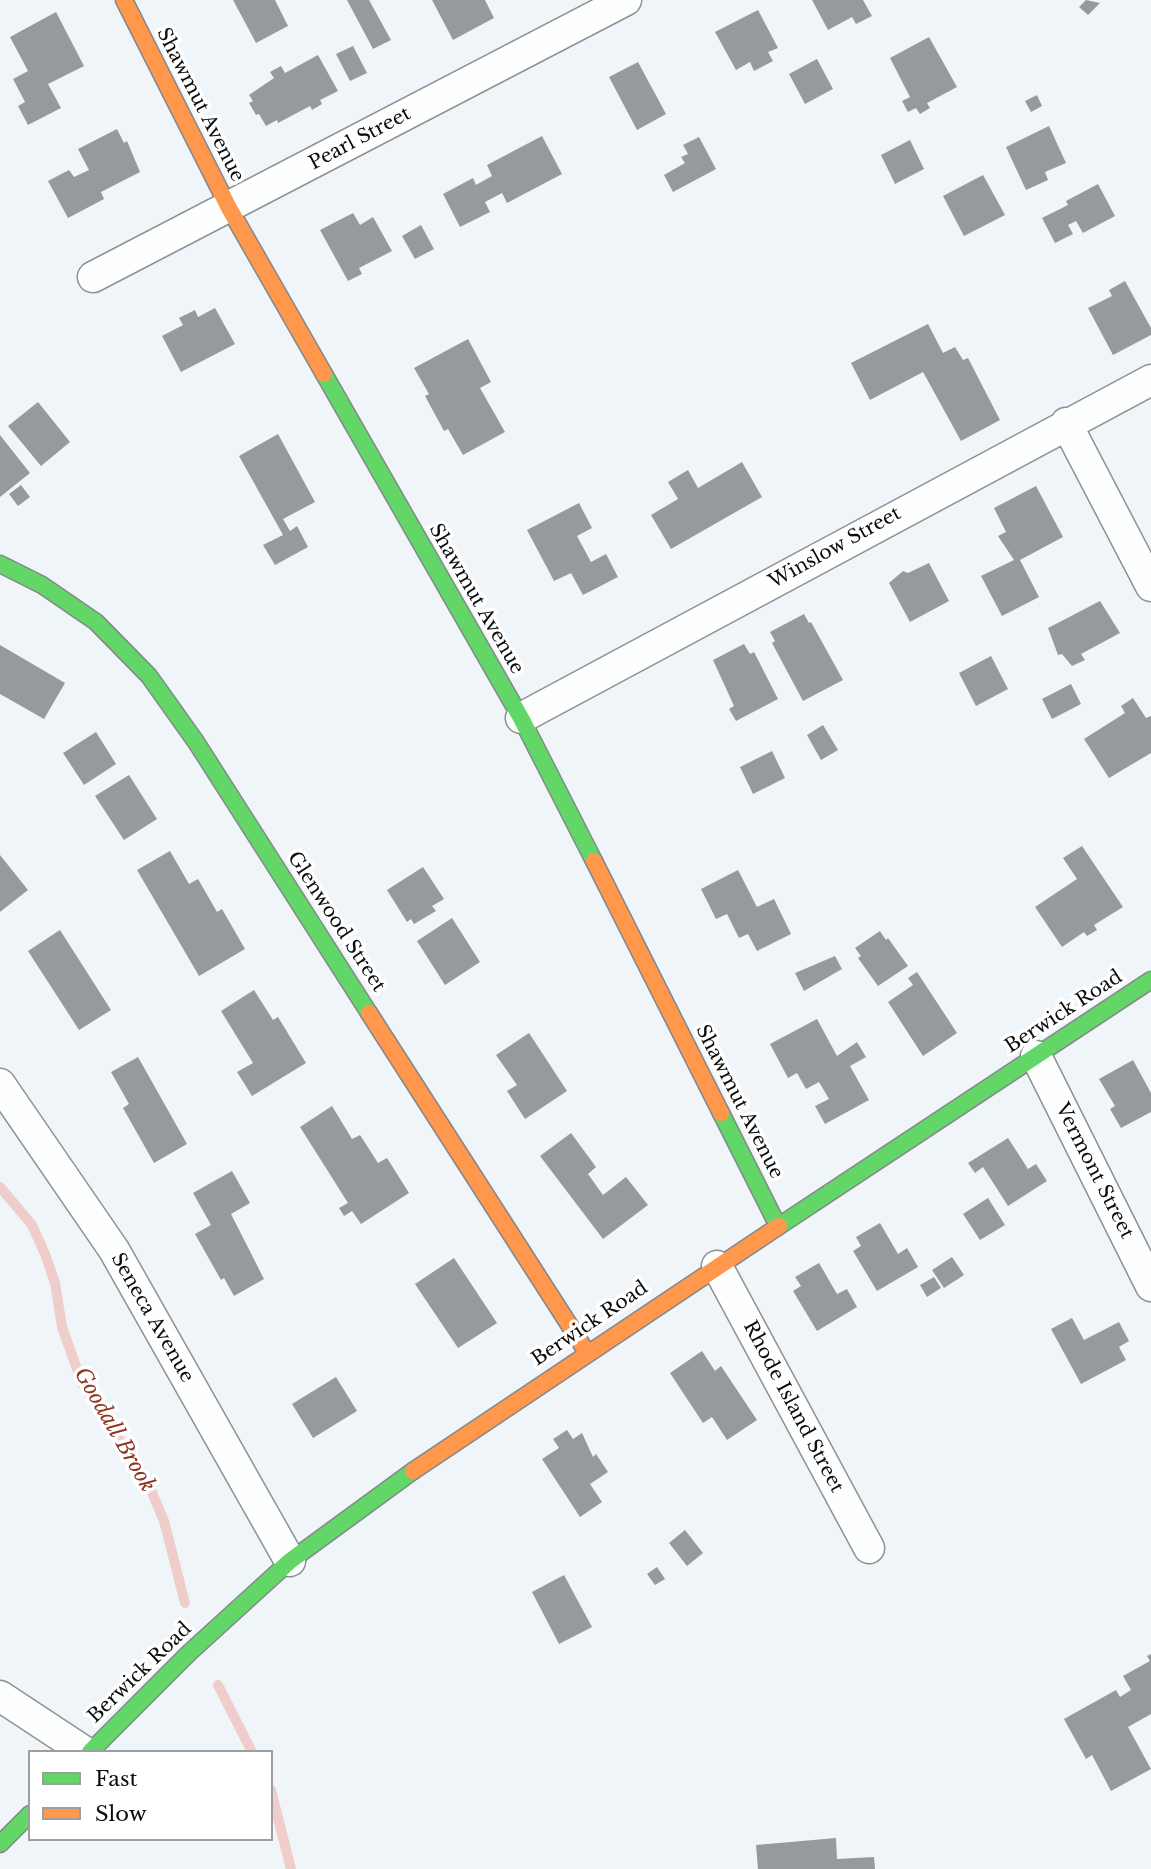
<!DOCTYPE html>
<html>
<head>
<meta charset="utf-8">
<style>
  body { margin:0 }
  #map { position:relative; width:1151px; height:1869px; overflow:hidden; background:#f0f5fa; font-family:"Libre Baskerville",serif }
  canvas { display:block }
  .legend { position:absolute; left:28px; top:1750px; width:245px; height:91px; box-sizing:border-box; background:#fff; border:2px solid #9e9e9e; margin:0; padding:9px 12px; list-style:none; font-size:21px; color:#0c0c0c }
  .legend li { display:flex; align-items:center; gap:14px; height:35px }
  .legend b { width:35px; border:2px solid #9e9e9e }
</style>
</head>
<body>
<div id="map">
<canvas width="1151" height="1869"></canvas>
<ul class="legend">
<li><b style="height:9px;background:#63d668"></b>Fast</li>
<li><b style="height:9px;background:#ff974d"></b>Slow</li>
</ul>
</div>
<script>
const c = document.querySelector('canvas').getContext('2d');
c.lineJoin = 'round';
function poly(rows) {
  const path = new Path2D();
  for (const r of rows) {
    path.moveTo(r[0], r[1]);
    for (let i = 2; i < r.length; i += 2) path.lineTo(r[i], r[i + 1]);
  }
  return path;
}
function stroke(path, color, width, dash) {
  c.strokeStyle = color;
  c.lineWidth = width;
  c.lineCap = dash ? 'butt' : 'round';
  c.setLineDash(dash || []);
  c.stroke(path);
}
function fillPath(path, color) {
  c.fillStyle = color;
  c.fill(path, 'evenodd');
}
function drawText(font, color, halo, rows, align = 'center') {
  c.font = font + ' "Libre Baskerville",serif';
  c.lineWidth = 7;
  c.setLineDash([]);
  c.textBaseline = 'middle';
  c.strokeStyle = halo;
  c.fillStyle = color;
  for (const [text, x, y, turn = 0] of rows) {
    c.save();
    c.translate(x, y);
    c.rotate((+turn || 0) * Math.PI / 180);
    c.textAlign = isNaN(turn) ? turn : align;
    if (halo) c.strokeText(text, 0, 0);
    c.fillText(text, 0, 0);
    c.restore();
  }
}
stroke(poly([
  [0,1187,32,1225,45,1254,55,1283,62,1327,82,1383,147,1481,164,1521,185,1603],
  [218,1685,252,1752],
  [271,1790,291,1869]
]), '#efcdca', 10);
fillPath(poly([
  [233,0,275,0,288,26,256,43],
  [347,0,369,0,391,40,373,49],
  [432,0,485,0,494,18,453,40],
  [812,0,863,0,872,16,856,24,852,17,828,30],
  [1086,0,1100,3,1088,15,1079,7],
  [758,10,778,48,768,52,773,61,754,71,750,62,736,70,715,32],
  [56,12,84,66,48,84,61,108,28,125,18,106,25,102,13,79,28,71,10,37],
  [929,37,957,87,927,103,930,108,920,114,916,108,908,112,902,101,910,97,890,58],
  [353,46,367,73,350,81,336,54],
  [318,55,338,91,320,100,322,104,312,110,310,106,278,123,277,120,266,126,259,114,256,115,249,103,253,101,249,95,274,78,270,72,281,66,285,73],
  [817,59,833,89,805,104,789,74],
  [638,62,666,114,637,130,609,77],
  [1037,95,1042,106,1031,112,1025,101],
  [1049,126,1066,163,1045,172,1048,180,1026,190,1006,147],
  [117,129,124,143,127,141,140,172,101,192,104,199,68,218,48,181,69,170,74,177,89,170,78,149],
  [542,136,562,174,507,203,502,193,485,202,490,212,460,227,443,194,473,178,476,185,492,176,487,165],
  [699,137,716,169,673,192,664,175,685,163,681,157,688,154,683,145],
  [910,140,924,169,895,184,881,155],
  [983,175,1005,215,964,236,943,196],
  [1098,184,1115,216,1083,233,1076,221,1068,225,1073,234,1055,243,1042,218,1068,205,1066,201],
  [353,213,360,225,373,217,392,251,359,268,362,274,348,281,320,230],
  [421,225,434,249,415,259,402,236],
  [1125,281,1151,328,1151,335,1113,355,1088,308,1112,296,1109,290],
  [215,308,235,344,181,372,162,336,183,325,179,318,195,310,198,317],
  [928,324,943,353,955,347,963,360,968,358,1000,420,961,441,923,372,870,400,851,363],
  [468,339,491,382,480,388,505,432,463,455,448,429,444,431,425,396,429,394,414,368],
  [38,402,70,442,41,466,8,426],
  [278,434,315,502,283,519,290,531,297,526,308,547,275,565,263,545,283,535,239,456],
  [0,435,30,473,0,497],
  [742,462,762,497,671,549,651,515,678,499,668,482,688,470,698,488],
  [21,485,30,497,18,506,9,494],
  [1036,486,1063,537,1020,560,1039,597,1002,616,981,576,1014,560,998,536,1006,532,994,508],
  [579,503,592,528,577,536,591,562,606,554,618,577,583,595,571,573,554,581,527,530],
  [929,563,949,601,910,622,889,583,903,571,908,573],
  [1100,601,1120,633,1081,654,1085,660,1072,666,1062,654,1058,655,1048,628],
  [804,614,809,623,811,622,843,680,803,701,772,643,775,641,770,632],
  [744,644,750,654,754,652,778,699,736,721,729,709,734,706,713,660],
  [0,645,65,683,44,719,0,694],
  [991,656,1008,689,976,706,959,673],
  [1071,684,1081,704,1052,719,1042,699],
  [1133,698,1146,718,1151,716,1151,753,1109,778,1084,739,1125,713,1121,706],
  [823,725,838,750,821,760,807,735],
  [96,732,116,764,84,785,63,753],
  [772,751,785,778,753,794,740,767],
  [129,775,157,819,124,840,95,796],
  [1082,846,1123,907,1094,925,1097,930,1087,936,1084,932,1062,947,1035,907,1077,879,1063,858],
  [170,851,189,884,198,879,217,912,222,909,245,949,199,976,137,870],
  [0,855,28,890,0,912],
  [423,867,444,899,432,906,436,911,414,924,411,919,407,922,387,890],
  [738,870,757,907,774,899,791,934,757,951,748,934,739,938,727,914,716,919,701,889],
  [452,918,480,962,445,985,417,941],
  [60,930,111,1010,79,1030,28,951],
  [880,931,886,940,888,938,908,966,878,986,858,958,861,956,855,948],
  [835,956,842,969,804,991,795,973],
  [917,972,957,1033,923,1056,888,1002,913,985,908,978],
  [254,990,273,1020,278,1017,306,1063,252,1096,237,1072,253,1063,221,1011],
  [817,1019,837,1056,857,1042,866,1057,850,1066,869,1100,825,1124,815,1106,829,1099,819,1082,806,1089,797,1073,788,1078,770,1044],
  [529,1033,567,1091,525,1119,507,1091,517,1085,496,1055],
  [138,1057,187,1144,154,1163,123,1108,129,1104,111,1072],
  [1133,1060,1151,1093,1151,1112,1121,1128,1110,1109,1115,1106,1099,1079],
  [332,1106,352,1139,360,1135,378,1163,387,1158,409,1193,361,1224,352,1211,344,1216,339,1208,348,1203,300,1127],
  [571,1133,596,1167,588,1174,603,1195,626,1177,648,1205,603,1239,540,1156],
  [1008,1138,1028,1169,1036,1164,1047,1181,1008,1206,983,1167,975,1173,968,1163],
  [232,1171,250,1203,231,1214,264,1279,234,1296,224,1278,221,1280,195,1234,211,1225,193,1193],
  [988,1198,1005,1225,980,1240,963,1214],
  [880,1223,898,1254,907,1248,918,1267,877,1291,853,1251,861,1246,856,1237],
  [952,1257,964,1275,944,1288,932,1270],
  [454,1258,497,1323,458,1348,415,1284],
  [819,1263,837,1294,847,1289,857,1307,817,1331,793,1291,801,1286,795,1277],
  [934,1277,941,1288,927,1297,920,1285],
  [1072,1318,1084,1340,1119,1322,1129,1341,1119,1347,1126,1360,1081,1384,1051,1329],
  [702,1351,715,1371,721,1366,757,1420,727,1440,712,1417,703,1423,670,1373],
  [336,1377,357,1411,313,1438,292,1404],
  [567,1430,573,1439,582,1433,593,1457,596,1454,608,1472,590,1484,602,1502,580,1517,542,1459,559,1448,553,1439],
  [685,1530,703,1553,687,1566,669,1543],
  [657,1567,665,1579,655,1585,647,1574],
  [564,1575,592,1627,559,1644,532,1592],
  [1151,1654,1151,1714,1128,1727,1151,1769,1111,1791,1092,1755,1086,1759,1064,1719,1116,1690,1120,1697,1131,1690,1123,1676,1150,1661,1147,1656],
  [836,1838,837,1859,874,1857,875,1869,758,1869,756,1845]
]), '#969a9c');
const street = poly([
  [93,277,626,0],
  [1066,423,1151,586],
  [521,718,1151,380],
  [1036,1056,1151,1286],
  [0,1084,114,1250,290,1561],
  [717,1266,869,1548],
  [0,1696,85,1752]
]);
const fast = poly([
  [324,374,521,718,594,861],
  [0,564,42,585,96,622,149,676,196,742,369,1013],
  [721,1113,778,1226],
  [779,1226,1151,980],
  [90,1752,189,1653,290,1561,413,1471],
  [0,1844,30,1814]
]);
const slow = poly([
  [124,0,229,208,324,374],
  [594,861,721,1113],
  [369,1013,586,1351],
  [413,1471,779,1226]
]);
stroke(street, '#8f9193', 33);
stroke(fast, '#85888a', 19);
stroke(slow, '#85888a', 19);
stroke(street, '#fdfefe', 30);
stroke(fast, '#63d668', 16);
stroke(slow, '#ff974d', 16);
drawText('19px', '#0c0c0c', '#fff', [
  ["Shawmut Avenue",200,105,63],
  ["Pearl Street",360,139,-28],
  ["Winslow Street",835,548,-29],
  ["Shawmut Avenue",476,599,60],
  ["Glenwood Street",336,922,57],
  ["Berwick Road",1064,1012,-33],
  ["Shawmut Avenue",739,1102,63],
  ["Vermont Street",1094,1171,63],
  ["Seneca Avenue",152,1318,60],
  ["Berwick Road",590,1324,-34],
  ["Rhode Island Street",793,1407,62],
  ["Berwick Road",140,1673,-44]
]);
drawText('italic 21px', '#903422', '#fff', [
  ["Goodall Brook",114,1430,60]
]);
</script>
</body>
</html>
